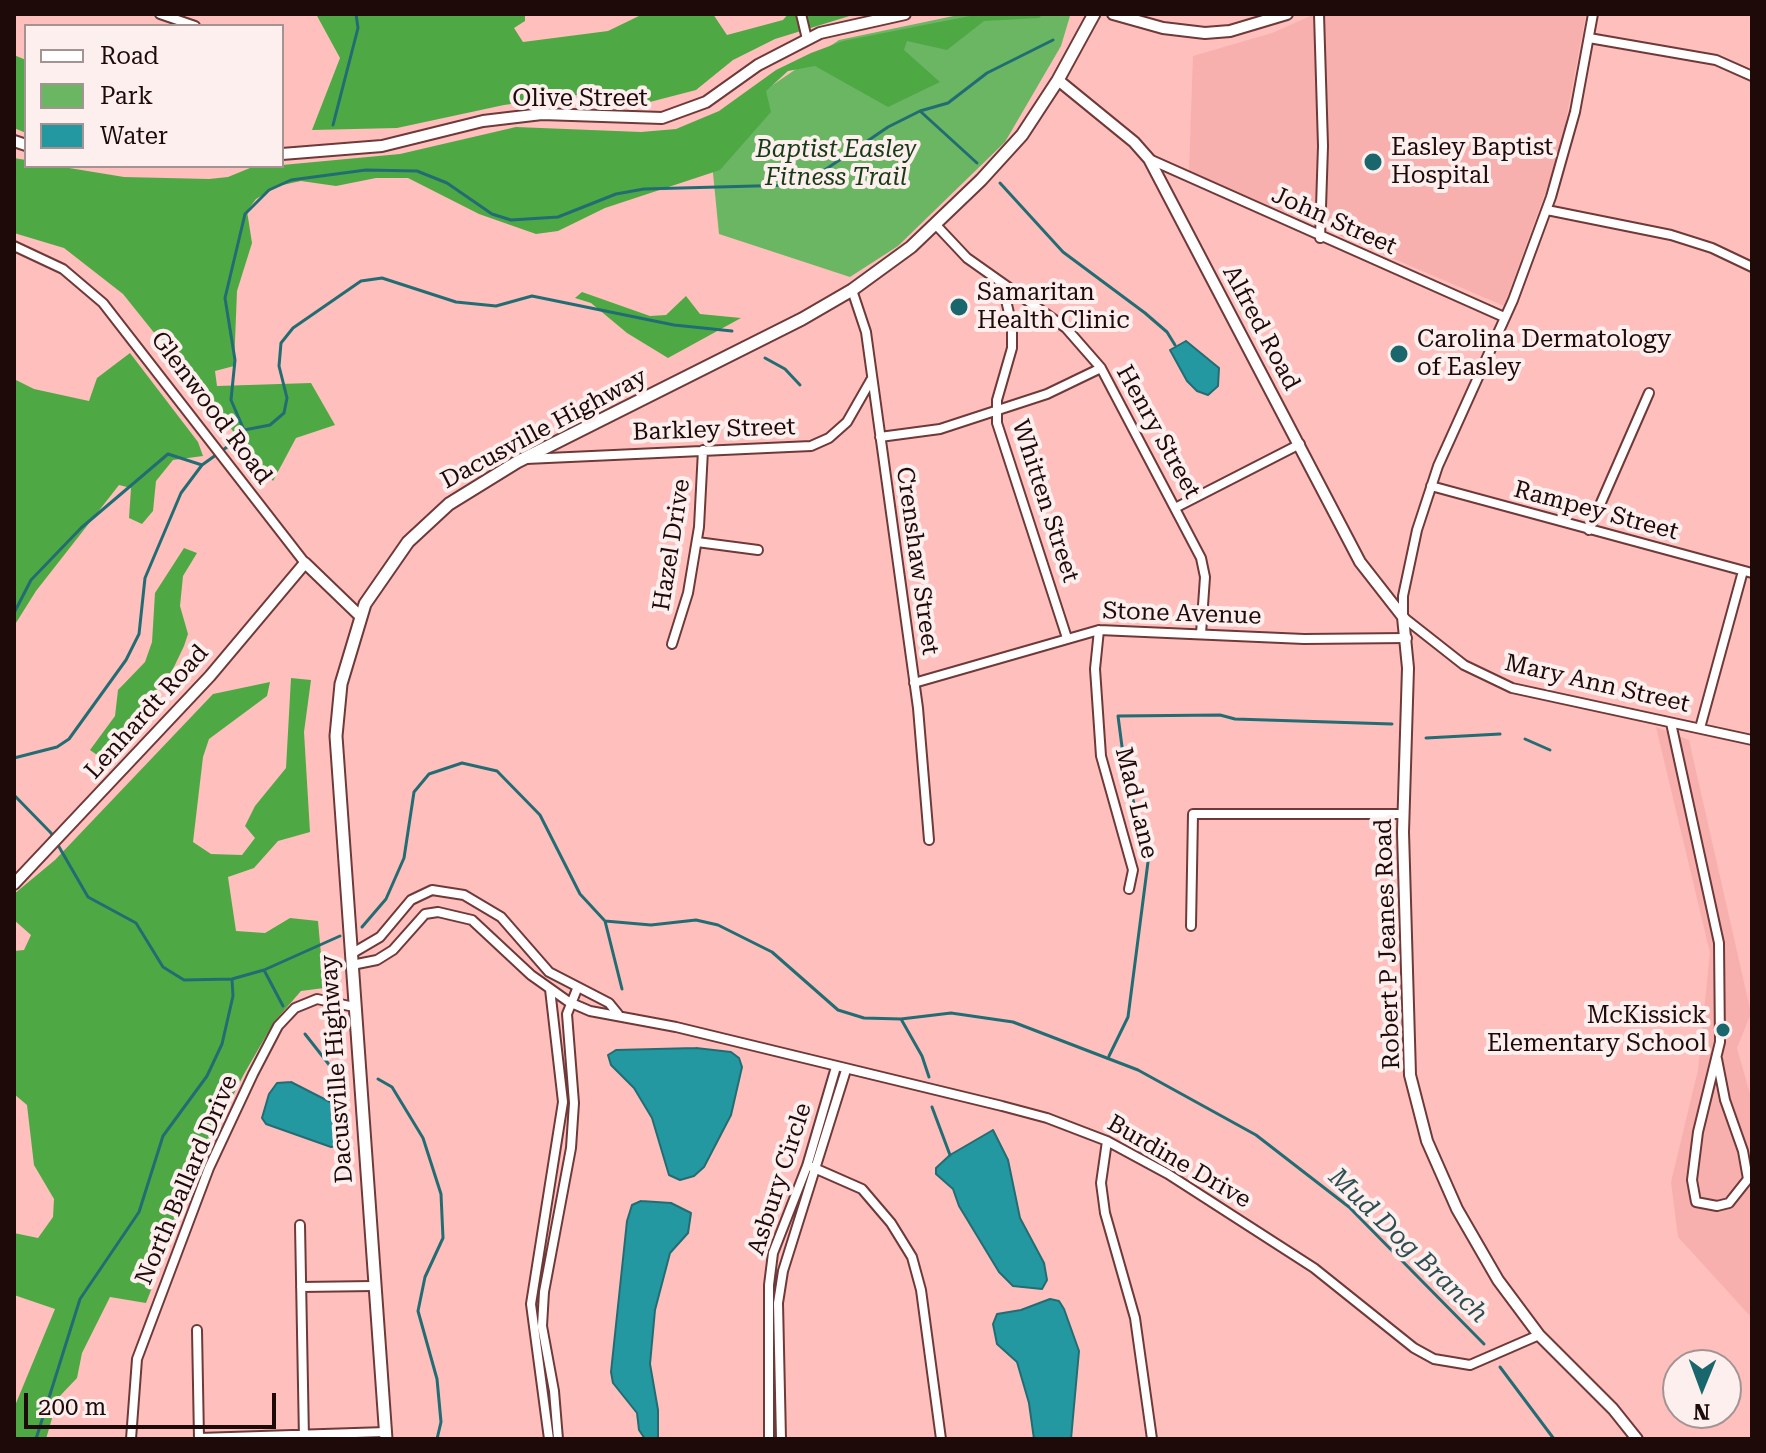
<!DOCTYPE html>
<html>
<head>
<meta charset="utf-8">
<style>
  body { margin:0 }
  #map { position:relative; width:1766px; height:1453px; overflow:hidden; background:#ffbfbc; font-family:"Roboto Serif",serif }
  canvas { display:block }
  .frame { position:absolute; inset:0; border:16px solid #1f0a0a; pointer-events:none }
  .legend { position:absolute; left:24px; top:24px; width:260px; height:144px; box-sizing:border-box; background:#fcefee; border:2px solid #a49393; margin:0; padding:10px 14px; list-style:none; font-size:24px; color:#1f0a0a }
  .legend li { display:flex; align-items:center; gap:16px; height:40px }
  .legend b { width:40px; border:2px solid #a49393 }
  .north { position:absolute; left:1662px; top:1349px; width:80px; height:80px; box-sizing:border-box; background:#fcefee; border:2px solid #a49393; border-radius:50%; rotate:181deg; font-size:22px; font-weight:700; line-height:32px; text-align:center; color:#1f0a0a }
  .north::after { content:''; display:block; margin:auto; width:28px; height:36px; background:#19676c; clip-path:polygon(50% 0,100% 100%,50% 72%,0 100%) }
  .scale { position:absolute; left:24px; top:1393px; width:252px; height:36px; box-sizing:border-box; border:4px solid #1f0a0a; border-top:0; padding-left:10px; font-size:24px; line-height:28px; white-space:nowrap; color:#1f0a0a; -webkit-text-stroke:6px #fcefee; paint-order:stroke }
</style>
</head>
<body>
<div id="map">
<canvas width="1766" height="1453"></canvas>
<div class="frame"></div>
<ul class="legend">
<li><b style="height:10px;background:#fff"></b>Road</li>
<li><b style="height:22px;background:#6bb663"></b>Park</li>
<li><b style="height:22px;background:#2498a0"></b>Water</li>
</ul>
<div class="north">N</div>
<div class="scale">200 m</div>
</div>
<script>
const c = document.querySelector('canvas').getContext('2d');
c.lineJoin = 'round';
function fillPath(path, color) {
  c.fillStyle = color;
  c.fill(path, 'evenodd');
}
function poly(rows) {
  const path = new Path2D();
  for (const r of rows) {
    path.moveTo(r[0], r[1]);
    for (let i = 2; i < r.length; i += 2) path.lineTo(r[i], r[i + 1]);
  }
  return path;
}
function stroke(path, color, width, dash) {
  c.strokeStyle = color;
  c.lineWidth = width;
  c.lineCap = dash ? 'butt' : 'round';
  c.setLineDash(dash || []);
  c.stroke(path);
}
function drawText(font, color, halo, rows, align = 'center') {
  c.font = font + ' "Roboto Serif",serif';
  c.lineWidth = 8;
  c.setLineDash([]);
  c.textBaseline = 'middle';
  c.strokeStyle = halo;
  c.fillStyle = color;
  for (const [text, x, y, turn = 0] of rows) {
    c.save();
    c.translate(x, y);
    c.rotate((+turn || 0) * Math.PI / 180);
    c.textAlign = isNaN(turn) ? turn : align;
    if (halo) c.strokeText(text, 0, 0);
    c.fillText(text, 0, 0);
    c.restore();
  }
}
fillPath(poly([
  [1315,14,1586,14,1560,152,1504,306,1189,171,1193,56,1272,33],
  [1656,727,1689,740,1751,1013,1737,1048,1752,1101,1752,1318,1678,1237,1671,1182,1698,1070,1710,953]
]), '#f7b0ad');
fillPath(poly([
  [963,14,1070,16,1061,46,1005,142,898,246,850,277,719,234,712,163,749,101,839,40]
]), '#6bb663');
fillPath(poly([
  [316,14,525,14,525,21,514,28,523,42,608,31,643,14,713,14,727,35,783,20,788,14,856,14,775,39,733,60,696,90,646,103,585,94,504,105,397,128,312,130,340,58],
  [980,14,1043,14,1039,18,984,21,947,50,907,41,904,50,940,82,888,107,815,66,788,71,766,91,771,112,720,170,605,208,558,231,536,234,479,214,408,178,376,178,336,186,301,181,278,186,256,199,247,211,252,243,237,291,234,366,215,371,217,386,311,383,335,425,296,438,273,481,123,294,64,248,14,233,14,158,26,160,26,166,57,166,124,177,209,179,228,177,250,168,400,154,516,127,641,132,676,129,719,111,776,70,811,53,843,41],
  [14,55,26,60,26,133,14,128],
  [582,292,650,316,666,315,686,296,700,314,741,318,668,358,627,333,591,303,575,298],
  [130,353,198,442,203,456,173,460,156,481,153,511,142,524,129,518,131,488,119,485,36,591,14,626,14,379,34,389,89,401,97,378],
  [184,548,197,553,183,576,180,606,188,634,184,646,173,669,128,728,100,757,90,750,115,716,118,690,145,662,152,642,155,593],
  [291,678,311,680,304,732,310,832,278,841,254,868,228,877,236,931,265,933,290,918,318,921,324,988,301,991,274,1022,244,1074,207,1146,146,1303,110,1297,82,1353,77,1378,58,1398,46,1439,14,1439,14,1408,55,1309,14,1295,14,1233,38,1238,53,1217,54,1199,34,1165,27,1105,14,1094,14,951,24,950,31,935,14,920,14,894,55,860,213,694,270,682,267,696,209,739,203,757,193,842,211,854,242,855,255,838,245,826,255,806,286,768]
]), '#4ea945');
const water = poly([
  [1186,341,1219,368,1218,386,1208,395,1197,391,1187,381,1170,350,1186,341],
  [696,1048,731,1052,739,1058,742,1067,731,1115,704,1167,694,1176,680,1180,669,1175,652,1118,634,1088,611,1065,608,1055,616,1050,696,1048],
  [291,1082,334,1104,344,1118,343,1145,331,1147,266,1124,262,1118,269,1094,277,1083,291,1082],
  [993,1130,1008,1160,1020,1218,1044,1263,1047,1280,1042,1289,1013,1286,999,1272,959,1206,953,1189,936,1174,936,1168,950,1155,993,1130],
  [641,1201,671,1203,691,1213,688,1233,670,1253,655,1310,650,1364,658,1410,658,1439,645,1439,639,1430,637,1413,613,1383,611,1372,627,1221,632,1205,641,1201],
  [1050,1299,1059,1301,1064,1309,1079,1351,1071,1439,1034,1439,1029,1403,1017,1362,997,1344,993,1324,997,1314,1021,1310,1050,1299]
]);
fillPath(water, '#2498a0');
stroke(water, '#226d73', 2);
stroke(poly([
  [920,111,977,163],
  [333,125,358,28,356,14],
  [1000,183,1063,252,1145,313,1167,332,1175,345],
  [765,358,785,369,800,385],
  [244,430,231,400,235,360,225,298,245,214,269,190,291,180,366,170,417,171,447,183,492,214,511,220,558,217,616,194,644,189,792,185,813,178,888,127,920,111,948,103,987,73,1053,40],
  [244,430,270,425,284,413,287,398,279,366,281,343,293,328,361,281,382,278,456,302,496,306,532,296,674,325,732,331],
  [14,613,31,580,81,528,168,454,202,465],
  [1426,738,1500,734],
  [1525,739,1550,750],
  [14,758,57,747,69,739,126,660,139,634,145,578,181,493,202,465,234,442,244,430],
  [14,795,51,833,88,897,136,923,163,967,184,980,232,979,264,970,340,936],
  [605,921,622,989],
  [362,927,386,899,404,858,414,792,429,774,462,763,497,771,540,815,580,894,605,921,651,925,696,920,718,925,772,952,838,1010,864,1018,901,1019,951,1013,1013,1022,1138,1070,1256,1135,1349,1207,1484,1344],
  [264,970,283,1006],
  [901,1019,922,1056,929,1077],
  [305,1034,338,1076],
  [1109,1056,1128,1017,1148,862,1124,762,1118,716,1220,715,1235,719,1392,724],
  [378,1079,392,1087,423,1138,441,1194,443,1238,425,1277,418,1311,437,1379,441,1422,437,1439],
  [932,1107,950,1155],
  [1500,1367,1554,1439],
  [36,1439,80,1299,139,1212,163,1136,207,1076,222,1044,233,996,232,979]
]), '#226d73', 3);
const minor = poly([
  [160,14,195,26],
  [801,14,807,39],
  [1319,14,1323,146,1320,238],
  [1593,14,1575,112,1551,197,1513,300,1438,466,1417,530,1403,596,1403,617,1464,665,1512,688,1752,740],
  [1589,38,1716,60,1752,76],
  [1149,159,1504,317],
  [1547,210,1671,235,1712,248,1752,267],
  [936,225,967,258,1066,328,1101,368,1201,558,1205,577,1201,634],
  [14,246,63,269,103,303,305,563],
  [1002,283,1012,326,1012,348,997,400,997,423,1067,638],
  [852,290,866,332,918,708,929,840],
  [880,437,940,429,1047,394,1101,368],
  [526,459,811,446,829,438,847,422,871,380],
  [1431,486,1752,573],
  [1177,507,1300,444],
  [1589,530,1649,393],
  [697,542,758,550],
  [1099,630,1095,669,1101,756,1133,870,1129,889],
  [672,644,688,593,699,527,703,450],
  [914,683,1099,630,1304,639,1407,638],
  [1671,723,1719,943,1720,1042,1698,1132,1692,1180,1696,1202,1717,1206,1729,1203,1748,1179,1743,1151,1725,1100,1717,1059],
  [1700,728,1743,571],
  [1191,926,1193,814,1404,814],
  [351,954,380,937,411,900,432,890,464,895,501,917,549,972,609,1003,618,1014],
  [352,965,377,960,393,950,425,914,438,912,472,920,531,975,569,1002,590,1011,676,1027,1002,1106,1047,1118,1107,1141,1168,1174,1314,1268,1414,1348,1434,1359,1470,1365,1539,1335],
  [1107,1141,1101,1183,1105,1213,1135,1318,1152,1439],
  [812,1167,862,1189,891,1223,912,1257,921,1290,941,1439],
  [300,1225,304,1439],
  [301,1287,374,1286],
  [197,1330,199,1439],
  [199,1438,386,1432],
  [131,1439,137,1359,209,1168,253,1074,278,1026,295,1008,317,999,354,1007],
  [549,1439,531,1304,563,1102,550,989],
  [558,1439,554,1391,542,1326,544,1292,571,1148,574,1103,567,1014,577,989],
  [769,1439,769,1285,773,1253,807,1166,836,1067],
  [781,1439,778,1303,783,1271,846,1070]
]);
const tertiary = poly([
  [1113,14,1163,28,1205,33,1230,31,1287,14],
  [1058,80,1134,142,1149,159,1360,562,1403,617,1408,668,1403,832,1410,1075,1427,1141,1457,1209,1498,1280,1539,1335,1613,1409,1637,1439],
  [14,141,26,145],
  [282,154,382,146,483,121,542,114,662,118,706,102,758,65,820,33,905,14],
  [14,884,210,676,305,563,360,616]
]);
const secondary = poly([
  [386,1439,336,736,341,684,365,604,408,542,449,504,517,462,802,319,852,290,911,247,981,180,1022,135,1058,80,1094,14]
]);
stroke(minor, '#6e3a39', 12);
stroke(tertiary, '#6e3a39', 14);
stroke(secondary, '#6e3a39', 15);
stroke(minor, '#fff', 8);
stroke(tertiary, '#fff', 10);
stroke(secondary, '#fff', 11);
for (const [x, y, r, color] of [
  [1373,162,10,"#19676c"],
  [959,307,10,"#19676c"],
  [1399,354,10,"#19676c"],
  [1723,1030,8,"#19676c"]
]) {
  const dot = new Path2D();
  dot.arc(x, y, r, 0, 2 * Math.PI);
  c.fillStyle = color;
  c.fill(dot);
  stroke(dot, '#fcefee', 3);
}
drawText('24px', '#1f0a0a', '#fcefee', [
  ["Olive Street",580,99],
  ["John Street",1334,221,24],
  ["Alfred Road",1261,328,62],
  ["Glenwood Road",211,408,53],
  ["Dacusville Highway",544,429,-28],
  ["Barkley Street",714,430,-2],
  ["Henry Street",1158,432,61],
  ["Whitten Street",1045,501,72],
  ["Rampey Street",1596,511,15],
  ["Hazel Drive",672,545,-81],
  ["Crenshaw Street",917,561,82],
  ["Stone Avenue",1182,614,2],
  ["Mary Ann Street",1597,684,13],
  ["Lenhardt Road",147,712,-48],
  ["Mad Lane",1136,803,76],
  ["Robert P Jeanes Road",1388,944,-92],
  ["Dacusville Highway",337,1069,-94],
  ["Burdine Drive",1179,1162,30],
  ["Asbury Circle",780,1179,-72],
  ["North Ballard Drive",187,1180,-67]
]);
drawText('24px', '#1f0a0a', '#fcefee', [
  ["Easley Baptist",1391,148],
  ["Hospital",1391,176],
  ["Samaritan",977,293],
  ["Health Clinic",977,321],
  ["Carolina Dermatology",1417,340],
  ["of Easley",1417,368],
  ["McKissick",1707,1016,"right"],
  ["Elementary School",1707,1044,"right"]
], 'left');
drawText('italic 24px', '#173b14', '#fcefee', [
  ["Baptist Easley",836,150],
  ["Fitness Trail",836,178]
]);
drawText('italic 26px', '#2e4e51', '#fcefee', [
  ["Mud Dog Branch",1408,1246,44]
]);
</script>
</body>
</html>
